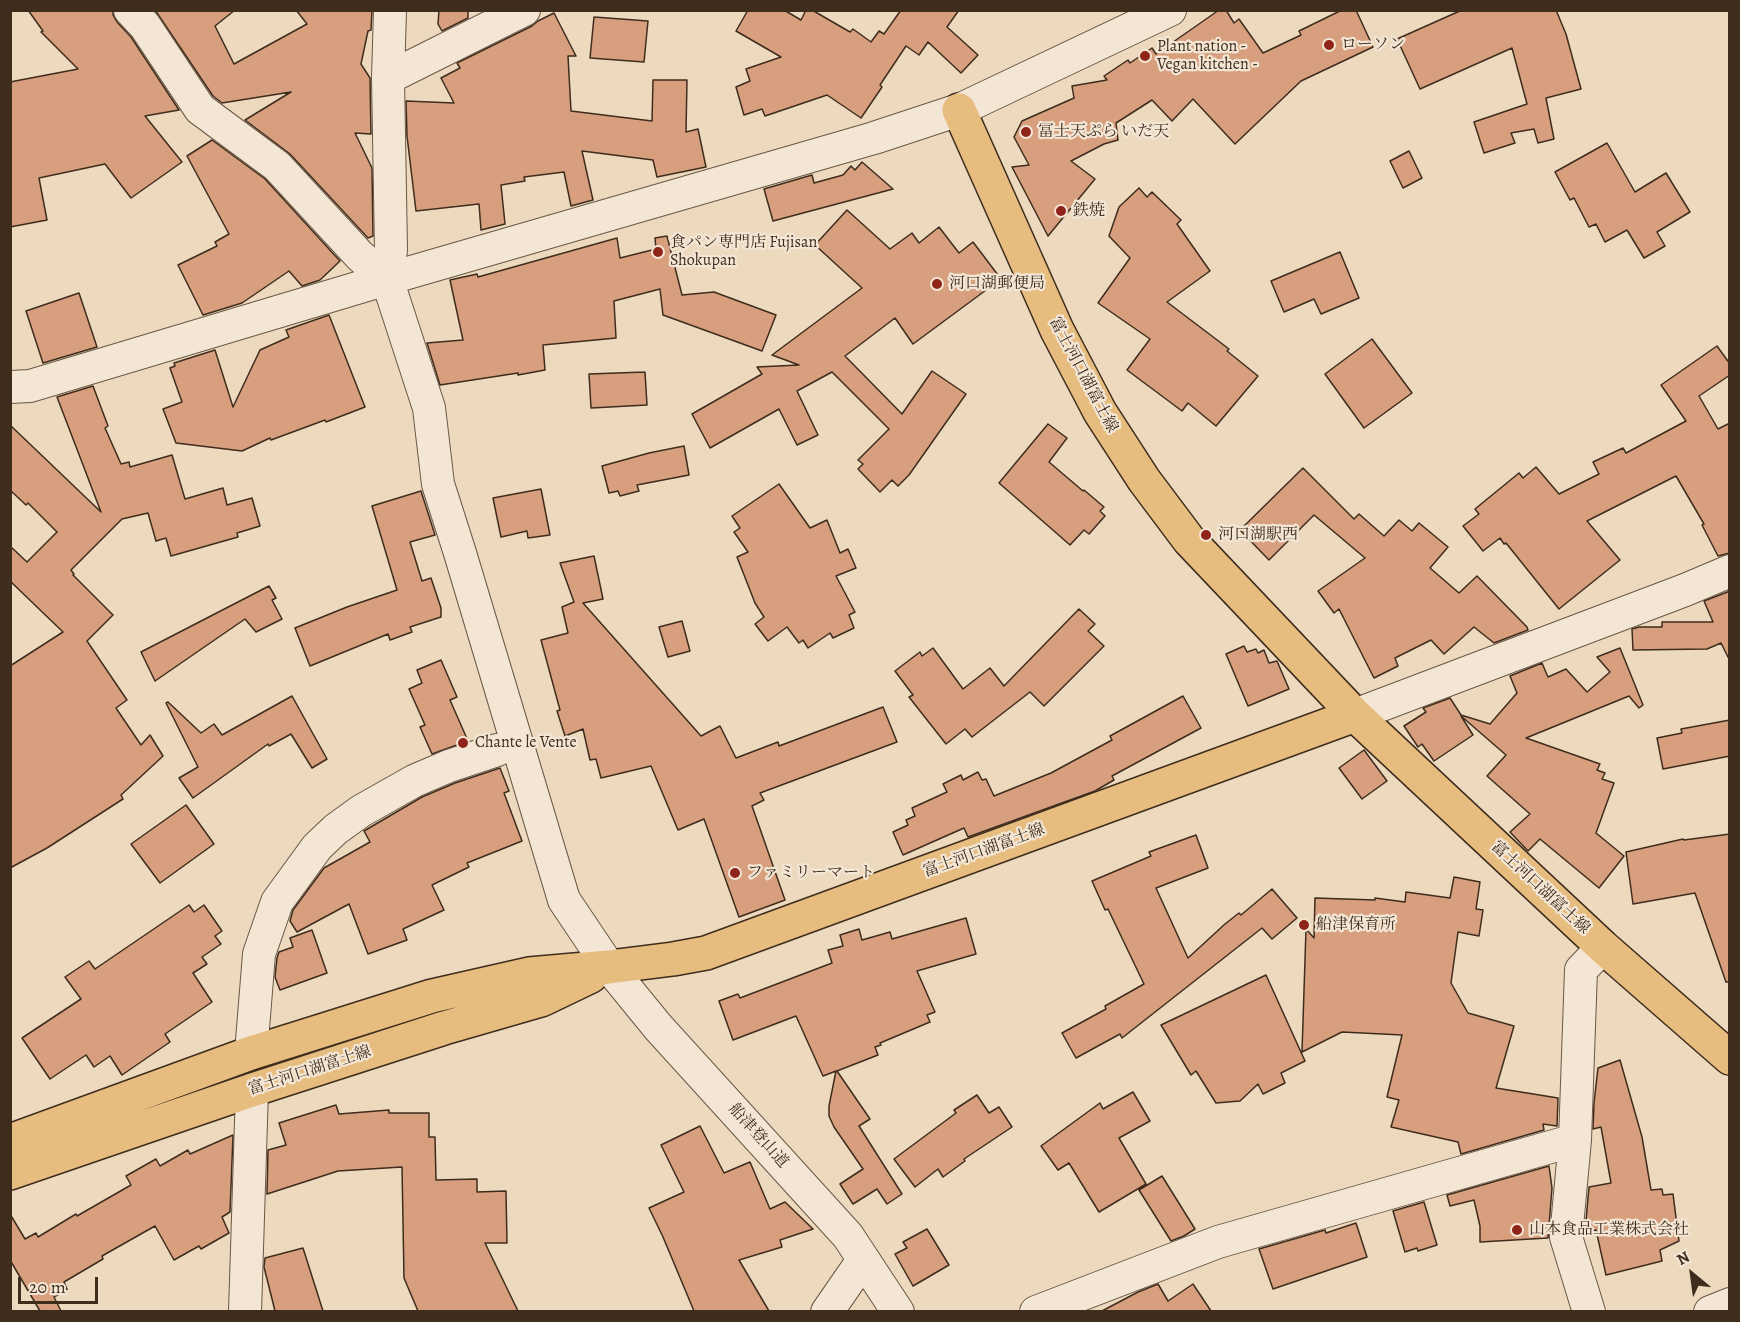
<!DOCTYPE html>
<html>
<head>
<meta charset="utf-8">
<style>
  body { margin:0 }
  #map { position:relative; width:1740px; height:1322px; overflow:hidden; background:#ecd9be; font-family:Alegreya,serif }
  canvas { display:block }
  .frame { position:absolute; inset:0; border:12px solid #3e2c1d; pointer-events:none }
  .north { position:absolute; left:1662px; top:1244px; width:60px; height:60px; -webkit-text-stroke:4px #f3e6d5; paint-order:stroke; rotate:331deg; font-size:16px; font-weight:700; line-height:24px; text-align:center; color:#3e2c1d }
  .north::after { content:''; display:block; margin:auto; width:21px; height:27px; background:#3e2c1d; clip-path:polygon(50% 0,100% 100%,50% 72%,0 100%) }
  .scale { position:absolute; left:18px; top:1277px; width:80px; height:27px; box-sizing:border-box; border:3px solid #3e2c1d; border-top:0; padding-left:8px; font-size:18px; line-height:21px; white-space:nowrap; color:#3e2c1d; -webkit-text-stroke:4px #f3e6d5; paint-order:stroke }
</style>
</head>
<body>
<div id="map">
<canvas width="1740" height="1322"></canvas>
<div class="frame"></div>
<div class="north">N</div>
<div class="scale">20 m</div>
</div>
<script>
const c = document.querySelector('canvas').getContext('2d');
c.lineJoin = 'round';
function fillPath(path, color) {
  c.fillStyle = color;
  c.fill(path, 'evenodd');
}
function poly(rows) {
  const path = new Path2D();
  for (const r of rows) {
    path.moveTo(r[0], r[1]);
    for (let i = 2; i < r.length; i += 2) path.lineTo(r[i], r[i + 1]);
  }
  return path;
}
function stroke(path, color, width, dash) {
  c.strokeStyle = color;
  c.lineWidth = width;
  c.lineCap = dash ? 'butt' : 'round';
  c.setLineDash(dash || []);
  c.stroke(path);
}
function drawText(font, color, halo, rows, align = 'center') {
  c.font = font + ' Alegreya,"Noto Serif JP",serif';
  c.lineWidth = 4.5;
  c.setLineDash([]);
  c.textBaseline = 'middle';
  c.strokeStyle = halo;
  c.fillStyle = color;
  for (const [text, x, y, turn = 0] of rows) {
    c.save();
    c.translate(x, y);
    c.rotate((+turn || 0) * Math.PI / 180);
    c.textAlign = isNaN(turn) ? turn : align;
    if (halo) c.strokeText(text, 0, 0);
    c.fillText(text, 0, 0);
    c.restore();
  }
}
const building = poly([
  [28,10,113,10,113,15,117,22,131,37,179,110,145,116,182,162,131,198,105,164,39,178,47,220,10,227,10,82,78,69,41,32,43,31,28,10],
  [155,10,235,10,215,26,234,64,307,24,296,10,372,10,371,30,368,31,361,64,370,78,371,134,355,133,372,168,373,236,368,238,290,154,245,120,291,92,222,103,213,96,155,10],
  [439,10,468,10,468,18,442,31,438,24,439,10],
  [748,10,784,10,801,20,806,10,812,10,850,32,853,29,871,42,879,31,884,34,901,10,959,10,947,27,978,55,961,73,928,42,919,55,906,46,880,85,882,87,861,118,827,95,765,116,762,109,744,115,736,87,750,81,746,69,781,57,736,31,748,10],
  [1219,10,1226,10,1234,23,1239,19,1263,53,1301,35,1299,31,1342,10,1356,10,1373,47,1301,81,1235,144,1193,99,1172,121,1152,100,1116,123,1118,140,1104,144,1071,161,1095,179,1048,236,1012,167,1029,165,1014,137,1022,121,1074,98,1072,86,1107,80,1104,76,1128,60,1130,63,1152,48,1156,54,1219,10],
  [1462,10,1556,10,1566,34,1581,89,1546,98,1554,139,1538,143,1534,129,1511,133,1515,143,1484,153,1474,122,1527,104,1512,48,1420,89,1397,39,1462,10],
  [554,13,576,56,568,56,571,111,652,121,653,80,687,80,686,132,698,129,706,167,657,177,653,160,582,151,593,200,571,206,564,172,524,177,525,181,501,185,505,224,481,230,479,204,416,211,407,136,406,101,454,103,441,78,460,68,457,63,532,26,538,21,554,13],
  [594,17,648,21,644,62,590,58,594,17],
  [212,140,265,179,340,261,320,280,302,286,289,271,242,303,203,315,178,265,217,246,215,242,229,234,187,156,212,140],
  [1607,143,1635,192,1666,173,1690,212,1657,232,1665,246,1644,258,1627,230,1605,242,1596,224,1589,227,1574,198,1570,200,1555,172,1607,143],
  [1409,151,1422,178,1403,188,1390,161,1409,151],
  [862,162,893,189,773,221,764,189,812,175,814,183,843,175,851,166,855,170,862,162],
  [1139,188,1147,197,1152,192,1181,220,1177,224,1210,271,1167,302,1229,349,1227,351,1258,376,1216,426,1188,403,1182,411,1127,370,1150,339,1098,303,1130,258,1109,236,1119,207,1139,188],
  [847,210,890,249,912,233,919,243,939,227,959,253,973,242,1001,279,913,344,895,318,845,356,902,414,932,371,966,394,909,475,898,486,892,480,880,492,858,469,863,464,858,460,889,429,832,372,797,391,818,435,797,445,779,409,710,448,692,414,762,374,757,367,799,365,772,355,862,288,815,245,847,210],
  [667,236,682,295,714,292,776,315,762,351,663,315,660,289,614,301,616,338,543,345,545,370,518,375,518,373,440,385,427,343,463,340,450,280,477,274,478,277,617,238,620,258,656,249,655,238,667,236],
  [1340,252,1359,298,1321,314,1314,299,1284,312,1271,281,1340,252],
  [79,293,97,347,43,363,26,311,79,293],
  [329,315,365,407,326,422,325,420,271,440,270,438,242,451,176,443,163,409,182,402,170,368,175,366,174,363,215,350,233,407,260,350,289,337,286,330,329,315],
  [1372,339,1412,393,1364,428,1325,374,1372,339],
  [1717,346,1730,364,1730,375,1699,396,1718,429,1730,423,1730,553,1718,556,1702,525,1704,524,1676,476,1587,521,1620,560,1559,609,1506,543,1504,544,1500,538,1483,551,1463,526,1479,514,1475,509,1519,473,1523,478,1536,467,1559,494,1599,474,1593,462,1623,448,1626,453,1686,421,1661,385,1717,346],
  [645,372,647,405,591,408,589,374,645,372],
  [93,386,108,426,105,428,121,464,129,462,130,467,172,455,185,499,223,488,227,505,252,498,260,526,237,533,238,537,171,556,166,538,156,541,148,513,122,519,71,570,74,574,73,575,113,615,87,641,127,700,116,708,141,745,150,735,163,756,121,795,123,799,47,848,10,868,10,666,63,632,10,581,10,546,27,562,57,532,28,503,26,505,10,490,10,425,101,512,57,397,93,386],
  [1048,424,1067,438,1049,462,1083,491,1084,490,1104,507,1100,511,1105,516,1089,534,1084,530,1070,545,999,483,1048,424],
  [684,446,689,475,637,485,639,491,620,496,618,491,609,493,602,466,649,453,684,446],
  [1303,468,1354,519,1359,514,1384,536,1399,520,1412,531,1419,523,1448,547,1430,568,1459,593,1477,576,1527,627,1528,630,1494,643,1474,627,1444,654,1431,640,1395,658,1398,666,1374,678,1339,609,1334,613,1318,591,1365,558,1314,515,1269,560,1240,530,1303,468],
  [779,484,810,528,827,520,840,553,848,549,856,568,836,576,855,612,849,615,854,628,833,638,830,633,808,648,803,640,799,643,787,627,768,641,755,624,764,617,755,603,737,557,748,552,734,532,740,528,732,516,779,484],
  [541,489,550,535,528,538,527,531,501,537,493,498,541,489],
  [421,491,435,535,410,542,422,581,431,578,441,608,441,617,410,627,412,632,390,640,388,634,310,666,295,628,347,607,397,590,372,506,421,491],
  [594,556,603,599,583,603,701,736,720,726,736,758,778,742,779,746,883,707,897,742,760,793,764,800,752,806,785,900,739,917,704,819,678,830,651,766,601,778,596,759,590,760,583,729,565,736,557,711,560,710,541,640,568,633,562,607,574,602,560,563,594,556],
  [269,586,276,598,272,600,282,619,256,632,245,619,155,681,141,652,269,586],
  [1730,591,1730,661,1721,643,1707,649,1633,650,1632,629,1639,627,1662,627,1662,622,1713,622,1704,601,1730,591],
  [1079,609,1095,624,1088,631,1104,646,1044,706,1030,692,972,737,965,729,946,744,909,697,913,695,895,671,920,652,922,656,933,648,963,689,990,668,1004,686,1079,609],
  [682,621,690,651,668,657,659,627,682,621],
  [1244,646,1247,652,1256,649,1258,653,1264,650,1269,663,1277,661,1289,689,1248,706,1226,654,1244,646],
  [1620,648,1643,705,1639,708,1629,696,1526,738,1600,764,1597,770,1605,773,1602,779,1614,783,1596,833,1624,856,1599,888,1540,839,1528,851,1510,832,1530,814,1487,776,1506,755,1461,716,1473,735,1434,761,1422,744,1418,747,1404,726,1426,712,1423,708,1450,698,1461,715,1490,724,1517,693,1510,676,1542,663,1548,677,1566,669,1587,692,1610,672,1597,657,1620,648],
  [441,660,457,697,450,700,468,741,432,754,420,727,425,725,409,689,422,683,417,670,441,660],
  [292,696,327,759,312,768,291,734,269,746,268,744,193,798,179,778,198,767,166,703,168,702,201,733,214,724,222,735,292,696],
  [1183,696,1201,728,1112,776,1114,780,1095,791,968,837,964,828,903,855,893,832,908,825,906,820,915,816,912,808,947,792,943,784,961,775,963,780,978,772,982,780,986,779,994,796,1051,773,1112,740,1110,736,1183,696],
  [1730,720,1730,756,1663,769,1657,738,1682,733,1681,729,1730,720],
  [1364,750,1387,781,1362,799,1339,768,1364,750],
  [500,768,509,791,504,793,522,841,467,863,469,867,432,885,444,910,403,929,407,940,368,954,349,904,297,932,290,921,293,910,324,868,370,842,364,831,422,797,455,783,500,768],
  [186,805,214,844,160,883,131,844,186,805],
  [1730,834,1730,982,1726,982,1695,893,1633,904,1626,852,1683,839,1684,840,1730,834],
  [1196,835,1208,868,1156,888,1188,958,1225,924,1239,913,1241,915,1272,889,1297,918,1272,939,1262,928,1122,1038,1120,1034,1076,1058,1062,1033,1106,1009,1105,1006,1144,984,1108,909,1105,910,1092,881,1151,856,1149,852,1196,835],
  [1454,877,1480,882,1476,909,1483,910,1479,936,1458,932,1451,983,1468,1013,1514,1026,1496,1088,1558,1098,1557,1126,1543,1124,1544,1130,1461,1154,1458,1142,1391,1127,1399,1100,1387,1097,1402,1035,1342,1032,1302,1052,1306,929,1314,938,1315,898,1375,900,1375,898,1405,902,1406,892,1450,898,1454,877],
  [189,905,194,912,204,905,222,931,215,936,221,944,202,957,207,964,193,973,212,1002,165,1034,170,1042,122,1075,110,1056,94,1067,86,1055,50,1079,22,1038,81,999,65,977,89,961,95,969,189,905],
  [966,918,976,954,917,971,935,1012,927,1015,930,1022,880,1043,881,1045,875,1047,878,1055,837,1071,870,1119,859,1126,902,1194,887,1204,877,1189,853,1204,840,1184,863,1169,834,1127,829,1116,829,1106,836,1071,823,1076,796,1016,733,1040,719,1001,738,994,740,998,832,963,828,950,843,946,840,935,859,929,862,940,890,932,892,939,966,918],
  [312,930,327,973,280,990,275,977,277,958,279,952,293,947,290,938,312,930],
  [1266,975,1305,1061,1281,1073,1285,1083,1263,1094,1258,1084,1240,1101,1216,1103,1196,1071,1191,1075,1161,1025,1266,975],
  [1620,1060,1642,1137,1651,1190,1662,1189,1663,1195,1673,1194,1679,1241,1660,1250,1662,1261,1606,1275,1596,1230,1585,1232,1589,1187,1611,1183,1601,1127,1593,1129,1594,1103,1598,1068,1620,1060],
  [1133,1092,1150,1121,1119,1138,1146,1184,1099,1212,1069,1163,1058,1170,1041,1146,1100,1103,1103,1109,1133,1092],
  [977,1095,989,1113,999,1107,1012,1127,964,1159,965,1161,943,1177,938,1169,915,1187,894,1159,956,1113,954,1110,977,1095],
  [336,1105,339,1114,389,1110,389,1113,429,1113,429,1137,435,1137,436,1180,477,1179,477,1192,506,1191,507,1243,485,1243,518,1311,418,1311,404,1278,402,1167,338,1171,267,1194,268,1150,286,1145,279,1123,336,1105],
  [700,1126,724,1173,750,1162,770,1209,785,1202,813,1229,780,1240,782,1247,739,1260,769,1311,694,1311,663,1237,649,1208,684,1192,661,1145,700,1126],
  [233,1135,230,1212,222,1217,229,1233,201,1249,199,1246,174,1260,155,1226,102,1256,103,1259,64,1282,67,1289,54,1297,61,1311,40,1311,10,1260,10,1214,25,1239,36,1233,38,1237,76,1214,77,1216,131,1185,126,1176,156,1159,160,1166,188,1150,190,1154,233,1135],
  [1549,1166,1552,1188,1548,1238,1480,1242,1480,1226,1474,1200,1450,1206,1447,1195,1549,1166],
  [1162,1176,1195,1229,1184,1236,1171,1241,1139,1190,1162,1176],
  [1424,1202,1437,1245,1418,1251,1417,1248,1405,1252,1393,1211,1424,1202],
  [1356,1223,1367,1257,1273,1289,1259,1249,1325,1230,1326,1233,1356,1223],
  [927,1229,949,1265,913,1286,895,1254,907,1248,903,1242,927,1229],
  [303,1248,323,1311,275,1311,264,1267,265,1258,303,1248],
  [1158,1284,1168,1301,1193,1284,1211,1311,1102,1311,1138,1292,1158,1284]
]);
fillPath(building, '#d79f7e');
stroke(building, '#3e2c1d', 1.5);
const minor = poly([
  [130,10,145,26,200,109,277,166,360,256,387,279],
  [390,10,388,78,391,250,387,279,429,408,438,484,460,553,564,900,609,967,658,1027,848,1236,898,1312],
  [388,78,524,10],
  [10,387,30,386,387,279,874,138,959,110,1170,10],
  [1355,715,1685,590,1730,571],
  [251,1053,259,954,277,902,317,847,336,829,361,811,414,781,449,766,497,750],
  [245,1312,252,1090],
  [827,1312,863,1260],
  [1036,1312,1218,1242,1575,1140],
  [1589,1312,1566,1237,1575,1140,1581,970,1603,947],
  [1710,1312,1730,1304]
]);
const major = poly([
  [959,110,1057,330,1100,412,1144,480,1189,540,1355,715,1603,947,1730,1058],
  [10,1141,251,1053,432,996,529,974,609,967,673,959,706,953,1355,715],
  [10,1173,252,1090,444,1028,541,1000,591,976]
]);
stroke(minor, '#6a5745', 34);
stroke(major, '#3e2c1d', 36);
stroke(minor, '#f3e6d5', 32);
stroke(major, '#e6bc7f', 33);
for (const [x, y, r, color] of [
  [1329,45,6,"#8f2418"],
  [1145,56,6,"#8f2418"],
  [1026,132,6,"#8f2418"],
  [1061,211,6,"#8f2418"],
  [658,252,6,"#8f2418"],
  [937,284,6,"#8f2418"],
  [1206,535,6,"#8f2418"],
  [463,743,6,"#8f2418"],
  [735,873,6,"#8f2418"],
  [1304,925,6,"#8f2418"],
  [1517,1230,6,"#8f2418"]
]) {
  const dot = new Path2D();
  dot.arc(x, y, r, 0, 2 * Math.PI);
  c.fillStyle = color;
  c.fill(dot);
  stroke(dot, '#f3e6d5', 2);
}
drawText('16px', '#3e2c1d', '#f3e6d5', [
  ["ローソン",1341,45],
  ["Plant nation -",1157,47],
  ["Vegan kitchen -",1157,65],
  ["冨士天ぷら いだ天",1038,132],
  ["鉄焼",1073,211],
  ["食パン専門店 Fujisan",670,243],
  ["Shokupan",670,261],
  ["河口湖郵便局",949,284],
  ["河口湖駅西",1218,535],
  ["Chante le Vente",475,743],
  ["ファミリーマート",747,873],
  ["船津保育所",1316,925],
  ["山本食品工業株式会社",1529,1230]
], 'left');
drawText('16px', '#3e2c1d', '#f3e6d5', [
  ["富士河口湖富士線",1083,375,62],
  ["富士河口湖富士線",984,851,-20],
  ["富士河口湖富士線",1540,888,43],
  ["富士河口湖富士線",310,1071,-18],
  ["船津登山道",758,1136,48]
]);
</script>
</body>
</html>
